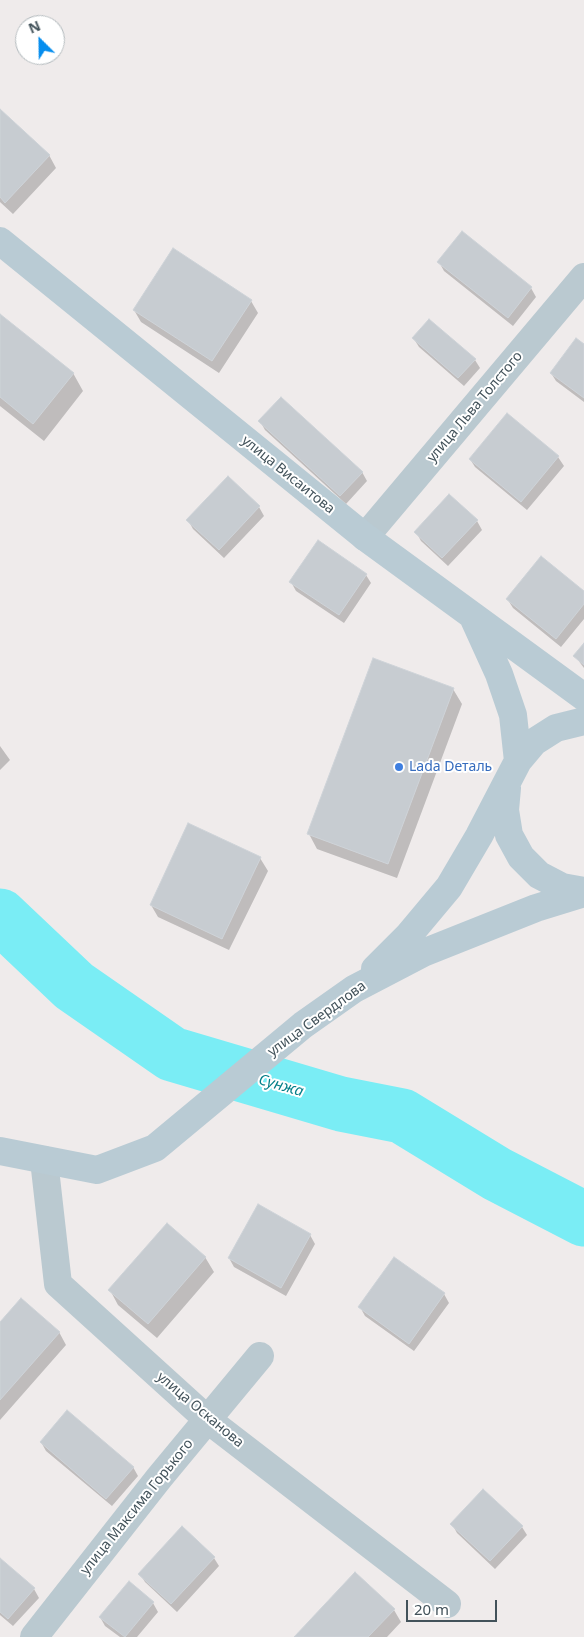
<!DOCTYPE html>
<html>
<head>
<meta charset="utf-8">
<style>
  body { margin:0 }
  #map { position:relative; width:584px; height:1637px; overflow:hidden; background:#efebeb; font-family:"Noto Sans",sans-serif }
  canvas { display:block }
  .north { position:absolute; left:15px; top:15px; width:50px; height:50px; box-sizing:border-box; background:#fff; border:1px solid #b3babd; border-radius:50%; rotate:337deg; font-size:14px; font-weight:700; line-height:20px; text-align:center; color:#42525a }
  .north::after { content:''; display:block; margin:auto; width:18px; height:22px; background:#058dee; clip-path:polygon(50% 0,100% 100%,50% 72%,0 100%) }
  .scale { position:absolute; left:406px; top:1600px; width:91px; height:22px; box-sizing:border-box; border:2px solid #42525a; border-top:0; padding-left:6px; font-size:15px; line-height:18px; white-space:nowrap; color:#42525a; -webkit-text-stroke:4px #fff; paint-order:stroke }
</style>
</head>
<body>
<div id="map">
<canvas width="584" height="1637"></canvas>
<div class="north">N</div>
<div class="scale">20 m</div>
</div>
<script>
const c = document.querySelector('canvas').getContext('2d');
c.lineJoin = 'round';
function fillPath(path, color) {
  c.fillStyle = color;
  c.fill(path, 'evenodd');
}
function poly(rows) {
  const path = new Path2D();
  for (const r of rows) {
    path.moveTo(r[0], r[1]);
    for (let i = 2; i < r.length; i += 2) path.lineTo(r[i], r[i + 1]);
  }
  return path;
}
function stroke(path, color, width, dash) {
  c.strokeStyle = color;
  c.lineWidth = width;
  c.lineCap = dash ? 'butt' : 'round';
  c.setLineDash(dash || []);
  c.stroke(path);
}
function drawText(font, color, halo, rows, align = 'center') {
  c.font = font + ' "Noto Sans",sans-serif';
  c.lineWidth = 4;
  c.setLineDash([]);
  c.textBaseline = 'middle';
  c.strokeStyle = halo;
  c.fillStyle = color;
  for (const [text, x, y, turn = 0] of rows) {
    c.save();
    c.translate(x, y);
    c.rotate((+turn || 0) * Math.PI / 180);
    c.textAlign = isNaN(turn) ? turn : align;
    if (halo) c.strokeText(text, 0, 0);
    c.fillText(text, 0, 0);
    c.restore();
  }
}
fillPath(poly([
  [0,111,49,155,56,168,13,214,0,202],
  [462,233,531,288,536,297,513,326,444,271,439,262],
  [251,301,258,313,219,373,141,322,134,310],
  [0,315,73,373,83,391,44,441,0,406],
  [414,339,475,360,480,368,464,386,419,347],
  [584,345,584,402,556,381,551,373],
  [507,414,558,457,564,466,527,510,475,467,470,459],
  [260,421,362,472,367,481,346,504,265,430],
  [228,478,259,507,264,516,224,558,193,529,188,520],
  [477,521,482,530,448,566,421,541,416,532],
  [366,575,371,583,344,623,296,591,291,582],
  [584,592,584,619,561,647,513,608,508,600],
  [584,645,584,668,575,656],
  [453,689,462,704,397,878,317,849,309,834],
  [0,746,10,760,0,770],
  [189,825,260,858,268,871,229,950,158,917,151,905],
  [258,1206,310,1235,315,1244,286,1296,234,1267,229,1258],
  [205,1257,214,1272,157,1338,118,1305,110,1290],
  [444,1294,449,1303,414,1351,365,1316,360,1307],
  [0,1323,59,1332,66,1345,0,1420],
  [41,1442,133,1467,138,1476,112,1506,46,1451],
  [452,1524,522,1527,527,1535,495,1569,457,1533],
  [214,1558,219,1566,177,1612,145,1582,140,1574],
  [0,1560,34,1589,39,1598,13,1626,0,1615],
  [153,1603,158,1612,137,1637,120,1637,105,1626,100,1617],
  [394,1610,401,1622,387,1637,296,1637]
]), '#0003');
stroke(poly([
  [0,916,74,986,172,1054,341,1104,402,1116,497,1174,584,1219]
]), '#7aedf5', 55);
const building = poly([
  [0,109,50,155,5,203,0,197,0,109],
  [462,231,532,287,508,318,437,262,462,231],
  [173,248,252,300,212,361,133,310,173,248],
  [0,314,74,373,33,424,0,397,0,314],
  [429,319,476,359,458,378,412,338,429,319],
  [576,338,584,344,584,398,550,373,576,338],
  [281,397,363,472,340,496,258,421,281,397],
  [507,413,559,456,521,502,469,459,507,413],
  [228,476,260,506,219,550,186,520,228,476],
  [449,494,478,520,442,558,414,532,449,494],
  [318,540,367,574,339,615,289,582,318,540],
  [541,556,584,591,584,604,556,639,506,599,541,556],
  [584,643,584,665,573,656,584,643],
  [373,658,454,688,388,864,307,834,373,658],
  [188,823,261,857,222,939,150,905,188,823],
  [258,1204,311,1234,281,1288,228,1258,258,1204],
  [167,1223,206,1257,148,1324,108,1290,167,1223],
  [394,1257,445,1293,409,1344,358,1307,394,1257],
  [21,1298,60,1332,0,1400,0,1322,21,1298],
  [67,1410,134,1467,106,1499,40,1442,67,1410],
  [483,1489,523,1526,490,1561,450,1524,483,1489],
  [182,1526,215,1557,171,1604,138,1574,182,1526],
  [0,1558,35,1588,8,1619,0,1612,0,1558],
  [355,1572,395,1609,368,1637,294,1637,355,1572],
  [129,1581,154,1602,125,1637,99,1617,129,1581]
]);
fillPath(building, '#c7ccd1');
stroke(building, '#ced3d8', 1);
stroke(poly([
  [365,537,584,277],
  [44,1160,58,1284,208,1420,447,1604],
  [34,1637,159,1478,260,1356]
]), '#bac9d0', 28);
stroke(poly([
  [0,241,365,537,584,697],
  [474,619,499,674,513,715,518,761],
  [507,788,505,810,509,835,521,857,539,875,562,887,584,891],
  [375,969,408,936,449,887,479,836,518,761,534,742,556,728,584,721],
  [0,1151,97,1170,155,1148,303,1025,354,989,423,953,536,908,584,893]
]), '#b9cbd4', 28);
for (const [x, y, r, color] of [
  [399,767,5,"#3f7fe0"]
]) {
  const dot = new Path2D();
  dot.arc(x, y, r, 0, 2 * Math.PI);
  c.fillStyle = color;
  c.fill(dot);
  stroke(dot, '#fff', 2);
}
drawText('14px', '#42525a', '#fff', [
  ["улица Льва Толстого",475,407,-50],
  ["улица Висаитова",288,475,39],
  ["улица Свердлова",317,1019,-36],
  ["улица Осканова",200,1410,40],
  ["улица Максима Горького",137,1507,-51]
]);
drawText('14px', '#366cbe', '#fff', [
  ["Lada Dеталь",409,767]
], 'left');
drawText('italic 15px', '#047f88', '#fff', [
  ["Сунжа",281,1086,16]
]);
</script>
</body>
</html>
